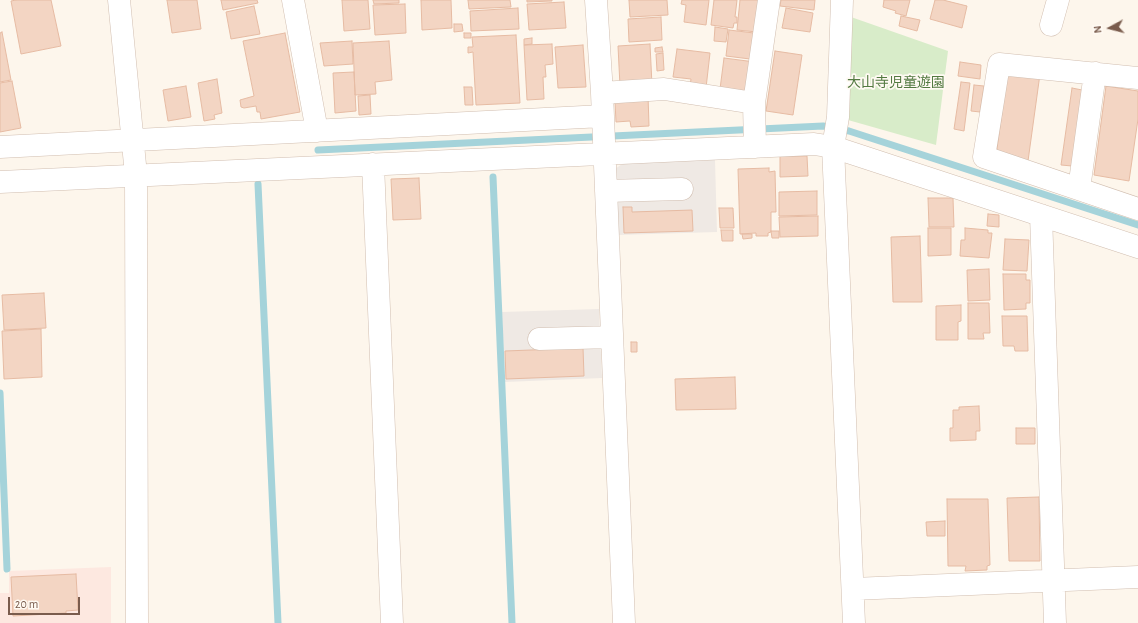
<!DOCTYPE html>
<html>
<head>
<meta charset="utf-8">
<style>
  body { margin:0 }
  #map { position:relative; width:1138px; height:623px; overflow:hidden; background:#fdf6ec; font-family:"Alegreya Sans",sans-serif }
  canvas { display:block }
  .north { position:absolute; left:1090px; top:8px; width:40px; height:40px; -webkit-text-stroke:3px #fffaf3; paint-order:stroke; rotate:263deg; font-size:11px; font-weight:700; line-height:16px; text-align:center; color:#7a5c4d }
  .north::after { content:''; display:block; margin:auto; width:14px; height:18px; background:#7a5c4d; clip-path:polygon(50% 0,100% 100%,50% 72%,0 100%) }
  .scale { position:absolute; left:8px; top:597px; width:72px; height:18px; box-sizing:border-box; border:2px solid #7a5c4d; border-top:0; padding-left:5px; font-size:12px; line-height:14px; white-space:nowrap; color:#7a5c4d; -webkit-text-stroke:3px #fffaf3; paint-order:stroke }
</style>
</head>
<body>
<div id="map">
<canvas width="1138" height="623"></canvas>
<div class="north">N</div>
<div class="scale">20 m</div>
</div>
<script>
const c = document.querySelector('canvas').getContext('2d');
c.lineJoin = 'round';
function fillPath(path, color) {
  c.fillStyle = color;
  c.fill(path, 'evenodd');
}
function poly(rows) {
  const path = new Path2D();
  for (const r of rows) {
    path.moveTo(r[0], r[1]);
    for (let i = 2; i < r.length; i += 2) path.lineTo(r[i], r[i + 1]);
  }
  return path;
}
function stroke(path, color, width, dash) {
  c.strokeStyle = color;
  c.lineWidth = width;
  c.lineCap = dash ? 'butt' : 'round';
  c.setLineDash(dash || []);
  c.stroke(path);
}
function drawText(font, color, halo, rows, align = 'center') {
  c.font = font + ' "Alegreya Sans","Noto Sans JP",sans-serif';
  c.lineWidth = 3.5;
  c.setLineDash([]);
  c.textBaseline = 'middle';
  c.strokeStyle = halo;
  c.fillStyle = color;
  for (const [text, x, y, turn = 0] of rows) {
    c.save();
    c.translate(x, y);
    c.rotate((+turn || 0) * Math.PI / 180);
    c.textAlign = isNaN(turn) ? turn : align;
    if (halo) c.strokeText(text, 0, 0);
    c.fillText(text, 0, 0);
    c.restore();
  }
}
fillPath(poly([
  [111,567,111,623,0,623,0,593,9,593,9,571]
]), '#fde8e0');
fillPath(poly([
  [715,160,717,232,618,235,615,169,625,162],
  [599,309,602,378,505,382,502,312]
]), '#efe9e4');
fillPath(poly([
  [851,17,948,51,936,145,848,120]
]), '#d8ecc9');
stroke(poly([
  [318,150,823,126,849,131,1138,225],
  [493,177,512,623],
  [258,184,278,623],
  [0,393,7,569]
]), '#a5d3da', 7);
const building = poly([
  [16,0,51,0,61,46,21,54,11,1,16,0],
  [167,0,197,0,201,29,172,33,167,0],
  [221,0,257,0,258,3,223,10,221,0],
  [342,0,368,0,370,29,344,31,342,0],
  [373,0,399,0,399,3,374,4,373,0],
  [421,0,451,0,452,28,422,30,421,0],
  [468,0,510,0,511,7,469,9,468,0],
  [527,0,552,0,552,1,527,2,527,0],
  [629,0,667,0,668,15,630,17,629,0],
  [682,0,709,0,706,25,684,22,686,5,681,4,682,0],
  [714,0,737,0,735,17,737,17,737,23,734,23,733,28,711,25,714,0],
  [740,0,761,0,757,32,737,30,740,0],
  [781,0,815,0,814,10,780,6,781,0],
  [884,0,910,0,906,16,895,13,896,11,883,7,884,0],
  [935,0,943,0,967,6,962,28,930,19,935,0],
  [564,2,566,28,529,30,527,4,564,2],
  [405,4,406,33,375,35,373,5,405,4],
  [254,6,260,34,231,39,226,12,254,6],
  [518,8,519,29,471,31,470,11,518,8],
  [786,8,813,13,810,32,782,28,786,8],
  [901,16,920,20,917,31,899,26,901,16],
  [661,17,662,40,629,42,628,19,661,17],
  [454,24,462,24,463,31,454,32,454,24],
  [715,27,728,29,726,42,714,41,715,27],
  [729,30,754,33,750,59,726,56,729,30],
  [2,32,11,80,0,82,0,33,2,32],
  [285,33,300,112,261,119,260,112,257,112,256,106,244,108,241,107,240,100,254,96,243,41,285,33],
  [464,33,471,33,471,38,464,38,464,33],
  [516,35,520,103,476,105,473,52,468,53,468,47,473,47,472,37,516,35],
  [532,38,532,44,524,45,524,39,532,38],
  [352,41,353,64,324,66,320,43,352,41],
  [389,41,392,80,375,82,376,94,355,95,353,43,389,41],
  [552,44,553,64,545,65,546,77,543,77,544,99,527,100,524,45,552,44],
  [650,44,652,85,620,86,618,46,650,44],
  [583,45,586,87,558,88,555,47,583,45],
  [662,47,663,52,655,52,655,48,662,47],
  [677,49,710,53,706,88,690,86,691,79,673,77,677,49],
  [775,51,802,55,793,115,766,111,775,51],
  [663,53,664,70,657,71,656,54,663,53],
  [724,58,755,62,749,93,720,89,724,58],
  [960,62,981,65,980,79,958,76,960,62],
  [1008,69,1040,74,1028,161,996,156,1008,69],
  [354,72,356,111,335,113,333,73,354,72],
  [217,79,222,113,214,115,215,119,204,121,198,83,217,79],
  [12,81,21,128,0,132,0,83,12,81],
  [961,82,970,83,964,131,954,129,961,82],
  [974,85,984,86,980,112,971,111,974,85],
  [186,86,191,117,168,121,163,90,186,86],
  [1106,86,1138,91,1138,119,1129,181,1094,175,1106,86],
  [464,87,472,87,473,105,465,105,464,87],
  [1072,88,1082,90,1072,166,1061,165,1072,88],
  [370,95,371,114,359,115,358,96,370,95],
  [648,95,649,126,631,127,630,121,616,122,615,102,648,95],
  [780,156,807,156,808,176,780,177,780,156],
  [769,168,769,172,775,171,776,212,771,212,771,232,768,233,768,236,756,236,756,233,740,234,738,169,769,168],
  [419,178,421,219,393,220,391,179,419,178],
  [817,191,817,215,779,216,779,192,817,191],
  [928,198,953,198,954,227,929,227,928,198],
  [623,207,632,207,632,212,692,210,693,231,624,233,623,207],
  [719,208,733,208,734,228,720,228,719,208],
  [988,214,999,215,999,227,987,226,988,214],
  [818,216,818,236,780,237,779,217,818,216],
  [928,228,951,228,951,255,928,256,928,228],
  [965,228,988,230,988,233,992,233,989,258,960,256,961,240,965,240,965,228],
  [721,230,733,230,733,241,722,241,721,230],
  [771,231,779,231,779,238,772,238,771,231],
  [742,234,752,234,752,238,743,239,742,234],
  [920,236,922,302,893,302,891,237,920,236],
  [1005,239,1029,240,1027,271,1003,270,1005,239],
  [989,269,990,300,968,301,967,270,989,269],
  [1003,274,1026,274,1026,280,1030,280,1030,303,1026,303,1026,309,1004,310,1003,274],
  [44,293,46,328,4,330,2,295,44,293],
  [968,303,989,303,990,333,983,333,984,339,968,339,968,303],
  [961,305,961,321,958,322,958,340,936,340,936,306,961,305],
  [1002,316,1027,316,1028,351,1015,351,1014,346,1003,346,1002,316],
  [41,329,42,377,4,379,2,331,41,329],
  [631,342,637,342,637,352,631,352,631,342],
  [583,348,584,376,506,379,505,351,583,348],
  [735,377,736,409,676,410,675,379,735,377],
  [979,406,980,431,976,431,976,440,950,441,950,428,953,428,953,410,959,410,959,407,979,406],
  [1016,428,1035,428,1035,444,1016,444,1016,428],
  [1039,497,1040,561,1009,561,1007,498,1039,497],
  [947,499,988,499,990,565,987,566,987,570,965,571,966,566,948,566,947,499],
  [945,521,945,536,927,536,926,522,945,521],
  [76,574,78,610,66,611,66,613,13,616,11,577,76,574]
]);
fillPath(building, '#f3d5c3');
stroke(building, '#e6bba3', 1);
const minor = poly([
  [119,0,136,175,137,623],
  [293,0,317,131],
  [596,0,602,93,624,623],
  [842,0,838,117,833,147,854,623],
  [1051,25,1058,0],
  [1138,78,999,64,984,157,1138,209],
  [602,93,664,89,754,103],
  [0,147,603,116],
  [755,147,754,103,769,0],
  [373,164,392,623],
  [0,182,814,144,833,147,1138,247],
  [1079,189,1095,73],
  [606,191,682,189],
  [1041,215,1055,623],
  [539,339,612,337],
  [853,589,1138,577]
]);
stroke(minor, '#d1beb0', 23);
stroke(minor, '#fff', 22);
drawText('14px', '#537a41', '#fffaf3', [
  ["大山寺児童遊園",896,83]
]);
</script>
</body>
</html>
